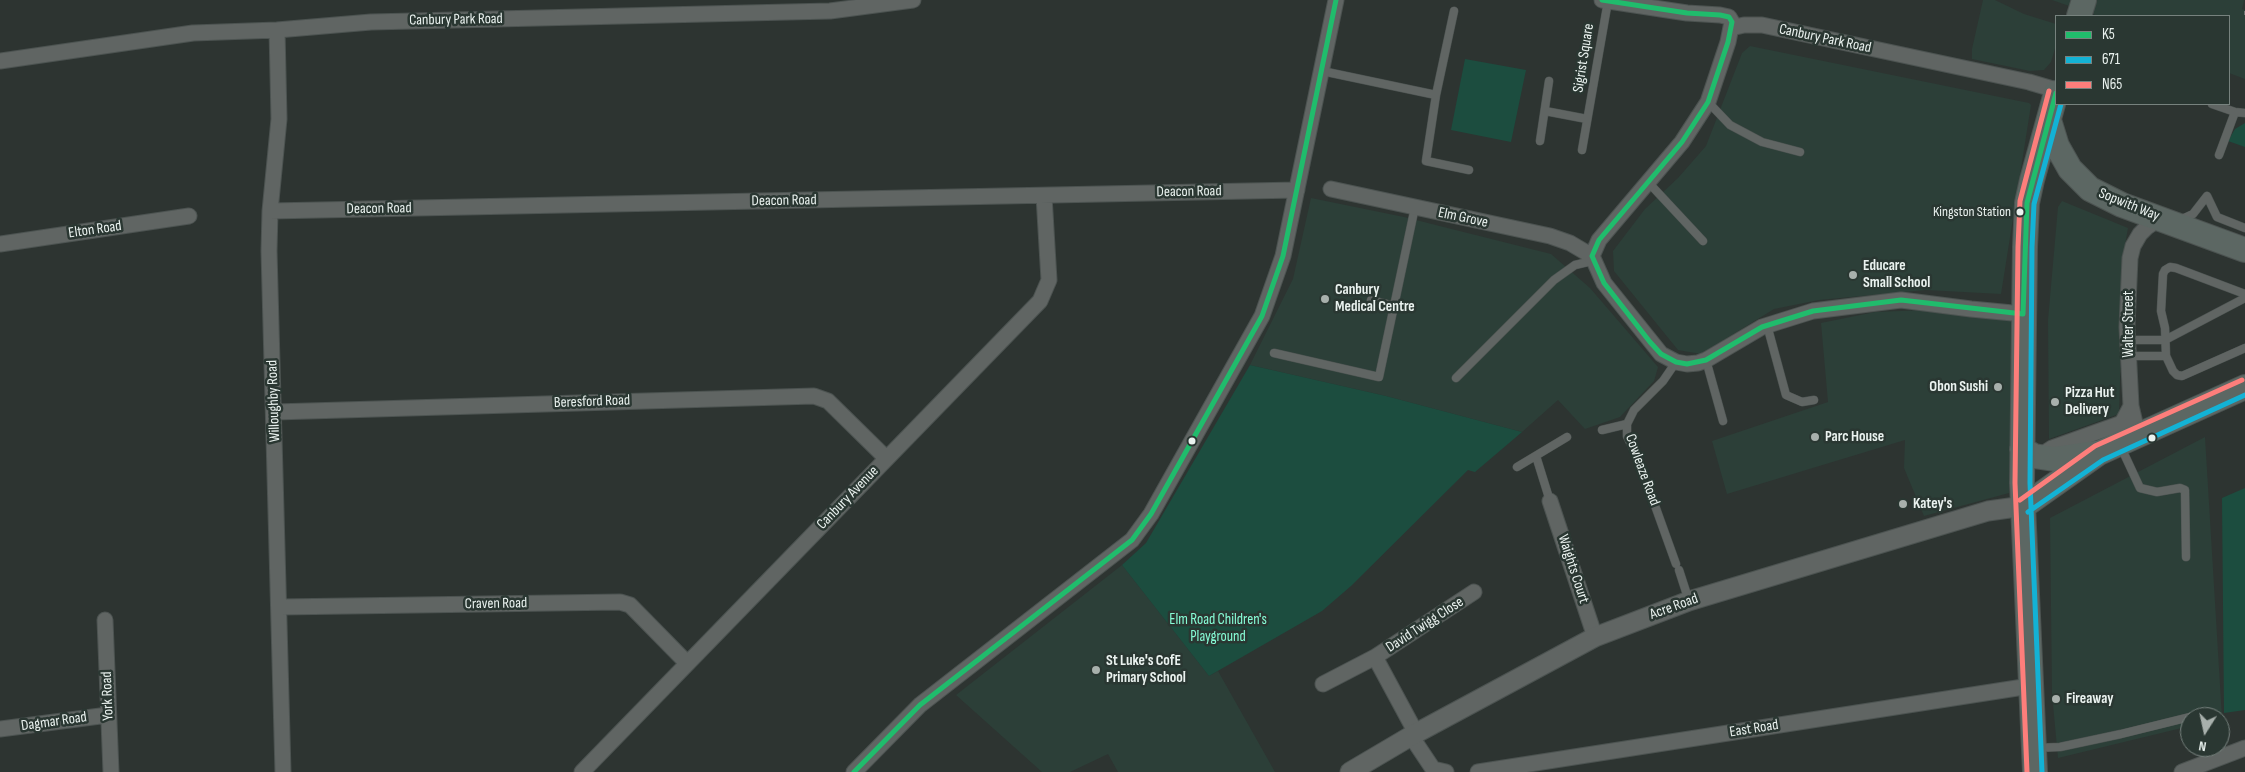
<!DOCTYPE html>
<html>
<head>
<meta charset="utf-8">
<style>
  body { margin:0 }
  #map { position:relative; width:2245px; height:772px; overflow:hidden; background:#2d3431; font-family:"Sofia Sans Condensed",sans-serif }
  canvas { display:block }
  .legend { position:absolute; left:2055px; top:15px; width:175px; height:90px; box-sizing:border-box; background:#2a3732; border:1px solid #77827e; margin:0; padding:6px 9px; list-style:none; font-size:15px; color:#eaf2ef }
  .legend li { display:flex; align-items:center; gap:10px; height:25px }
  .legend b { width:25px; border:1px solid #77827e }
  .north { position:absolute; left:2180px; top:707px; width:50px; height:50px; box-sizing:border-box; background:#2a3732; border:1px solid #77827e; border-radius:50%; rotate:190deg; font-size:14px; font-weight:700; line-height:20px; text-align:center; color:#eaf2ef }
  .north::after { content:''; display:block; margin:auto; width:18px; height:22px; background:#a8b0ac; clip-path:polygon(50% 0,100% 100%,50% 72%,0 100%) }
</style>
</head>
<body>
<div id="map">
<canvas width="2245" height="772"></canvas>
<ul class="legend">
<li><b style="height:6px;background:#20bc6c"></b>K5</li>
<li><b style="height:6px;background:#13b2d5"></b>671</li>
<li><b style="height:6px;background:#fd7e7b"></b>N65</li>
</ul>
<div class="north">N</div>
</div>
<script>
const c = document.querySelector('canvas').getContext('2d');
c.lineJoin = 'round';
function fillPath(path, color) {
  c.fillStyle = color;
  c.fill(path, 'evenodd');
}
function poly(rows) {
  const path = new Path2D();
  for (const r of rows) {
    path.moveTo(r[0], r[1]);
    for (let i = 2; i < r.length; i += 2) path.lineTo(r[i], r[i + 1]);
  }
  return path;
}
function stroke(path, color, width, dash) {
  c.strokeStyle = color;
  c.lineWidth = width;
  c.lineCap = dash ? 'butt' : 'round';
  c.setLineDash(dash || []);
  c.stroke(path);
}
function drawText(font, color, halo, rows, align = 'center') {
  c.font = font + ' "Sofia Sans Condensed",sans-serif';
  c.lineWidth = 5;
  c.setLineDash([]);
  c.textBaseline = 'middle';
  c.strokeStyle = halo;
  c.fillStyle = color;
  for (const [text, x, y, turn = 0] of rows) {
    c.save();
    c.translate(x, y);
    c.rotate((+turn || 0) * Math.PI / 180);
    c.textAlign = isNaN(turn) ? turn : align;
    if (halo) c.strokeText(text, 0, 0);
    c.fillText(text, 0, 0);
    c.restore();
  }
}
fillPath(poly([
  [1983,0,1995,0,2024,14,2056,24,2056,45,2051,62,2044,70,2030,71,1972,59,1972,49],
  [2052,0,2244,0,2242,9,2245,10,2245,79,2229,73,2229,16,2098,16],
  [1750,46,2029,103,2031,105,2001,294,1926,290,1819,300,1774,309,1701,354,1678,350,1614,271,1613,251,1645,209,1678,178,1706,146,1742,53],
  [1311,198,1404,217,1551,254,1590,288,1658,367,1654,381,1620,417,1585,429,1558,400,1522,432,1386,396,1250,365,1293,279],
  [2062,201,2128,228,2124,251,2119,414,2049,439,2048,320,2058,207],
  [1927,310,2014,320,2009,493,1924,516,1904,468,1905,440,1727,494,1712,441,1828,402,1821,323,1875,312],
  [2205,437,2222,718,2190,717,2190,726,2058,758,2052,694,2050,518],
  [1122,565,1209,676,1218,671,1275,772,1118,772,1108,754,1070,772,1042,772,956,695]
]), '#2c3f38');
fillPath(poly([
  [1465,59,1526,70,1511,142,1451,130],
  [2245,123,2245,147,2228,141,2235,129],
  [1250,365,1386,396,1522,432,1475,472,1468,470,1351,586,1322,611,1209,676,1122,565,1146,543],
  [2245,488,2245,710,2224,713,2222,498]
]), '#1c4d3f');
const service = poly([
  [1322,71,1436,95,1426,161,1469,170],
  [1436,95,1454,11],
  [1708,102,1730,125,1762,142,1800,152],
  [2212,104,2235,112],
  [1545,111,1587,119],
  [1540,141,1549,81],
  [1582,150,1608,1],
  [2219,155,2235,112,2245,113],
  [1648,182,1703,241],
  [2180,220,2193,214,2207,196,2217,217,2245,228],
  [2245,294,2176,268,2170,267,2165,270,2163,274,2161,311,2165,328,2166,356,2173,371,2177,375,2182,376,2245,348],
  [1371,300,1395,306],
  [1767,325,1786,395,1802,402,1814,400],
  [2128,340,2165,340,2245,298],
  [1274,353,1379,377,1415,207],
  [2129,356,2166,356],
  [1706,360,1723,421],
  [1676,362,1663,381,1634,410,1627,424,1627,436,1639,461,1676,564],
  [1456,378,1554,280,1575,265,1592,261],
  [1602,430,1627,424],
  [2120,445,2140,488,2157,492,2180,488,2185,490,2186,557],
  [1536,456,1550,501],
  [1517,467,1567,437],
  [1679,570,1689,601],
  [2035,748,2060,747,2121,734,2198,715]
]);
const minor = poly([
  [1602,0,1687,13,1720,15,1729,17,1732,22,1728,42,1708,102,1682,142,1599,240,1592,256,1604,283,1661,354,1676,362,1687,364,1698,363,1706,360,1762,327,1813,311,1901,300,1971,309,2023,314],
  [1731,28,1744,25,1762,25,2029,82,2056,90],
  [277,30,279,119,270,211,269,251,283,772],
  [0,61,193,33,277,30,371,22,830,11,913,0],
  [1331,189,1550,236,1570,243,1592,256],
  [270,211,1297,190],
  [0,244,189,216],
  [275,412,814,396,828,401,886,458],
  [2129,439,2134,431,2135,423,2131,406,2127,327,2130,258,2133,246,2140,234,2147,227,2160,218],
  [2043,458,2046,452,2052,448,2122,423,2131,406],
  [1550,501,1595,637],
  [280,607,620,602,630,605,687,663],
  [105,620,111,772],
  [1323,684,1375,657],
  [0,729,108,715],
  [1416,733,1375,657,1474,592],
  [1411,736,1433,769,1446,772],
  [582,772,1040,301,1049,280,1044,196],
  [854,772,920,705,1132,540,1151,514,1262,316,1283,256,1336,0],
  [1478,772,2030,686],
  [2182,772,2245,748]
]);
const tertiary = poly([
  [1350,772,1411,736,1595,637,1689,601,1988,511,2024,506]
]);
const primary = poly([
  [2079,16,2084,0],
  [2049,120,2057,146,2070,169,2090,189,2122,205,2245,250],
  [2022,449,2034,456,2054,459,2095,453],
  [2024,506,2099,453,2245,387],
  [2035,772,2022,483,2025,247,2027,203,2032,180,2056,93]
]);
stroke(service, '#4c5351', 9);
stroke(minor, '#4c5351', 17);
stroke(tertiary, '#4c5351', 21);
stroke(primary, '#4c5351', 26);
stroke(service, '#606563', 8);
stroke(minor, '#606563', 15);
stroke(tertiary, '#606563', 19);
stroke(primary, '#5c6763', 24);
stroke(poly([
  [2244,13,2245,13]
]), '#6a706d', 4, [10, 5]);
stroke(poly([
  [1602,0,1687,13,1720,15,1729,17,1732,22,1728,42,1708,102,1682,142,1599,240,1592,256,1604,283,1650,342,1661,354,1676,362,1687,364,1706,360,1762,327,1813,311,1901,300,2023,314,2027,203,2056,93],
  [854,772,920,705,1132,540,1151,514,1262,316,1283,256,1336,0]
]), '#20bc6c', 5);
stroke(poly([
  [2028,512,2103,460,2245,395],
  [2042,772,2030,483,2032,247,2034,204,2061,104]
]), '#13b2d5', 5);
stroke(poly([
  [2020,500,2095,446,2242,380],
  [2027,772,2015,483,2018,247,2020,201,2049,91]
]), '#fd7e7b', 5);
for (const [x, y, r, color] of [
  [2020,212,4.5,"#eaf2ef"],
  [1853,275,5,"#a8b0ac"],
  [1325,299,5,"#a8b0ac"],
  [1998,387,5,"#a8b0ac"],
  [2055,402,5,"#a8b0ac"],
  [1815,437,5,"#a8b0ac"],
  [2152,438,4.5,"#eaf2ef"],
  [1192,441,4.5,"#eaf2ef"],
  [1903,504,5,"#a8b0ac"],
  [1096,670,5,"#a8b0ac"],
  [2056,699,5,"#a8b0ac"]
]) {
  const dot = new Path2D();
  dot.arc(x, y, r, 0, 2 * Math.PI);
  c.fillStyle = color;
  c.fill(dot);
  stroke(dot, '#2a3732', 2);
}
drawText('14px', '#eaf2ef', '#2a3732', [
  ["Kingston Station",2011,212]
], 'right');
drawText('15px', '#eaf2ef', '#2a3732', [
  ["Canbury Park Road",456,20,-1],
  ["Canbury Park Road",1825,39,12],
  ["Sigrist Square",1584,58,-81],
  ["Deacon Road",1189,192,-1],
  ["Deacon Road",784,201,-1],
  ["Sopwith Way",2129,205,22],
  ["Deacon Road",379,209,-1],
  ["Elm Grove",1463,218,12],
  ["Elton Road",95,230,-8],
  ["Walter Street",2129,324,-90],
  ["Willoughby Road",274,401,-92],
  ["Beresford Road",592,402,-2],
  ["Cowleaze Road",1642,470,70],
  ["Canbury Avenue",848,498,-46],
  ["Waights Court",1573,569,72],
  ["Craven Road",496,604,-1],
  ["Acre Road",1674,607,-20],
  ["David Twigg Close",1425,625,-33],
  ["York Road",108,696,-92],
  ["Dagmar Road",54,722,-8],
  ["East Road",1754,729,-9]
]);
drawText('bold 15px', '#eaf2ef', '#2a3732', [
  ["Educare",1863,266],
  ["Small School",1863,283],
  ["Canbury",1335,290],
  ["Medical Centre",1335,307],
  ["Obon Sushi",1988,387,"right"],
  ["Pizza Hut",2065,393],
  ["Delivery",2065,410],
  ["Parc House",1825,437],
  ["Katey's",1913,504],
  ["St Luke's CofE",1106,661],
  ["Primary School",1106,678],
  ["Fireaway",2066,699]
], 'left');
drawText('15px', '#86fcd6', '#2a3732', [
  ["Elm Road Children's",1218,620],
  ["Playground",1218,637]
]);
</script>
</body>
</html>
